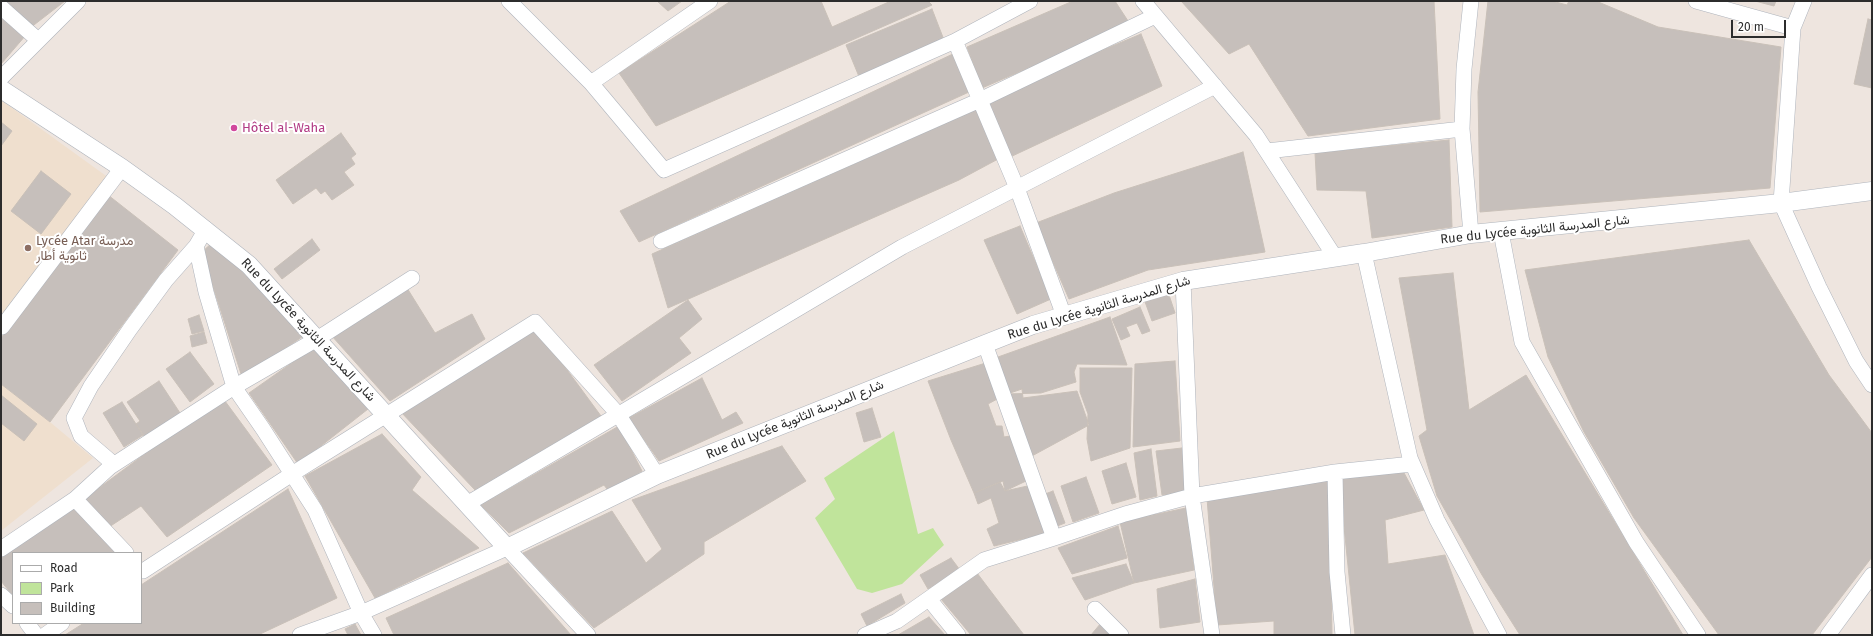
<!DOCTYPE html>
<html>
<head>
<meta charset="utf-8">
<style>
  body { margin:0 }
  #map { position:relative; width:1873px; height:636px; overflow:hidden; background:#eee5df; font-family:"Fira Sans",sans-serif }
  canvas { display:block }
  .frame { position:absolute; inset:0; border:2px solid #2c2c2c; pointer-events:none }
  .legend { position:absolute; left:12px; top:552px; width:130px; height:72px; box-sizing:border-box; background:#fff; border:1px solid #ababab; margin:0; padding:5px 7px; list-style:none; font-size:12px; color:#2c2c2c }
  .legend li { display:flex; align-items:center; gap:8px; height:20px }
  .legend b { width:20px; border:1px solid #ababab }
  .scale { position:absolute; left:1731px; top:20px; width:55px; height:18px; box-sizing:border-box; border:2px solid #2c2c2c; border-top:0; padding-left:5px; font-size:12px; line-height:14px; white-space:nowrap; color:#2c2c2c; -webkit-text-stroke:3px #fff; paint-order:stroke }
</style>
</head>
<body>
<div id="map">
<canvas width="1873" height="636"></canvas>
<div class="frame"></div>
<ul class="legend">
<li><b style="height:5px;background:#fff"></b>Road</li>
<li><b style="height:11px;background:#c0e49b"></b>Park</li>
<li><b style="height:11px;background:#c6bfbb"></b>Building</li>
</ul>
<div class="scale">20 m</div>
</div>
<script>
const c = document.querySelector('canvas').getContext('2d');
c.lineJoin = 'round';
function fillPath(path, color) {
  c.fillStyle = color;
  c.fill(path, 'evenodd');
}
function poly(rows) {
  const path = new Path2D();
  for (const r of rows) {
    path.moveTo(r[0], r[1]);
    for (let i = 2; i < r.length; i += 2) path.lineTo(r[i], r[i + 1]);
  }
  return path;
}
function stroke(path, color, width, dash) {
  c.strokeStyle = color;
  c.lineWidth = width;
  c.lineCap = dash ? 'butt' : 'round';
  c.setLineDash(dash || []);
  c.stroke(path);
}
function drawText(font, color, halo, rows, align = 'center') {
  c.font = font + ' "Fira Sans",Vazirmatn,sans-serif';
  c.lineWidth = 4;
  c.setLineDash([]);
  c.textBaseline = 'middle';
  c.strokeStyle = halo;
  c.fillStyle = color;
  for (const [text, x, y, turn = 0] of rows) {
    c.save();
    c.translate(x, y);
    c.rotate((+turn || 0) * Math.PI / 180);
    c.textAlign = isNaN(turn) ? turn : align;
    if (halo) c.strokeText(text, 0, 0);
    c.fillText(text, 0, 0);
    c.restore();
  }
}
fillPath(poly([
  [1,100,109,178,1,318],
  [1,384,50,422,93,458,1,531]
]), '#efdfce');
fillPath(poly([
  [894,431,918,534,933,528,944,545,902,584,872,593,857,589,815,518,835,499,824,478]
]), '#c0e49b');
const building = poly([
  [2,1,65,1,30,28,2,1],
  [657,1,682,1,668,11,657,1],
  [731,1,821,1,832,27,891,1,928,1,932,5,656,126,619,73,731,1],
  [1073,1,1115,1,1130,24,982,88,967,47,1073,1],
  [1181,1,1434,1,1440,119,1308,136,1249,44,1229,54,1181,1],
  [1488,1,1552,1,1567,5,1569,1,1596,1,1658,27,1781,47,1770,188,1480,212,1478,92,1488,1],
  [1755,1,1776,1,1774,6,1755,1],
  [932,9,944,40,860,79,846,45,932,9],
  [1,13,26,35,1,64,1,13],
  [1868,19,1872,20,1872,88,1854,84,1868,19],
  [1141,34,1162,86,1008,158,984,100,1141,34],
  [955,53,969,92,639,242,620,211,955,53],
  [982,107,1000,158,959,180,668,308,652,254,982,107],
  [1,122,12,131,1,146,1,122],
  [341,133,356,154,351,158,355,164,344,172,354,185,332,200,325,191,321,194,316,188,293,204,276,180,341,133],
  [1449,140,1452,227,1372,238,1366,191,1317,190,1315,153,1449,140],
  [1243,152,1265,252,1148,270,1069,299,1036,223,1114,193,1243,152],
  [41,171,71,194,41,234,11,211,41,171],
  [108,195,178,250,50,422,1,384,1,338,108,195],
  [1020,226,1051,299,1017,314,984,240,1020,226],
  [312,239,320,250,282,279,274,269,312,239],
  [1749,240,1829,375,1872,433,1872,557,1812,635,1719,635,1634,518,1584,432,1548,357,1525,270,1749,240],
  [213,242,305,335,242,377,202,252,213,242],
  [1453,273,1469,410,1526,375,1683,635,1520,635,1482,575,1437,496,1419,436,1427,430,1399,278,1453,273],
  [407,288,435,333,472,314,485,339,390,401,331,335,407,288],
  [1168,292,1175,313,1152,321,1144,299,1168,292],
  [688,300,702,319,679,338,691,353,622,401,594,365,688,300],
  [1140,307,1150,331,1142,334,1137,323,1126,327,1130,336,1121,340,1112,319,1140,307],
  [199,315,204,331,192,334,188,319,199,315],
  [1110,317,1127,365,1077,364,1074,372,1076,382,1041,393,1005,394,998,357,1110,317],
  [537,329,601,416,475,490,399,410,537,329],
  [204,332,207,343,192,347,190,336,204,332],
  [313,348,368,409,298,464,249,393,313,348],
  [190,352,214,384,190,402,166,369,190,352],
  [1175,361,1180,441,1133,447,1135,364,1175,361],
  [989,362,999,398,988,404,996,426,1002,426,1004,437,1010,436,1026,481,1005,491,1003,481,974,493,951,440,928,381,989,362],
  [1080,368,1132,368,1130,448,1091,461,1087,439,1088,414,1080,392,1080,368],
  [702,378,722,420,736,412,743,423,659,461,629,418,702,378],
  [159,381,182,416,146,439,136,424,140,421,127,402,159,381],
  [1022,389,1023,398,1077,391,1089,425,1030,457,1004,395,1022,389],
  [1,395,37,424,24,441,1,423,1,395],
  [222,397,272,465,167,537,141,506,109,527,84,499,222,397],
  [122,402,143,435,124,447,103,413,122,402],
  [872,408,881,437,864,442,856,413,872,408],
  [619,426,642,471,610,493,604,485,509,533,481,505,619,426],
  [382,434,421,477,412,490,479,548,375,598,305,476,382,434],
  [782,446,806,481,704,542,704,554,594,628,523,553,612,511,646,563,662,549,632,500,782,446],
  [1182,448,1188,491,1162,495,1156,451,1182,448],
  [1151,449,1157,496,1140,500,1134,453,1151,449],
  [1126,463,1136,497,1112,504,1102,471,1126,463],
  [1403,471,1424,510,1385,520,1388,564,1445,555,1474,635,1355,635,1339,477,1403,471],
  [1086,477,1099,513,1073,522,1061,486,1086,477],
  [1329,479,1332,635,1274,635,1274,621,1217,625,1207,498,1329,479],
  [1000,482,1005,491,1032,485,1051,532,994,546,987,529,999,523,991,498,978,504,974,493,1000,482],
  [288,489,337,598,258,635,65,635,84,623,141,623,141,585,288,489],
  [1053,491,1065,523,1052,528,1040,496,1053,491],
  [75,506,119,553,13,553,13,596,1,581,1,558,75,506],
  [1186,508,1194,570,1134,583,1120,522,1186,508],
  [1118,526,1127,558,1072,574,1058,548,1118,526],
  [951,558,960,570,928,589,920,575,951,558],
  [508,563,571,635,394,635,386,618,508,563],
  [1126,564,1134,583,1085,600,1072,578,1126,564],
  [977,573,1024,635,971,635,941,599,977,573],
  [1195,579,1200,622,1160,628,1157,589,1195,579],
  [901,594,905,603,867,626,861,614,901,594],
  [929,617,945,635,898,635,929,617],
  [1101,623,1113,635,1091,635,1101,623],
  [355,624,361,635,348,635,345,629,355,624]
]);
fillPath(building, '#c6bfbb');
stroke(building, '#c9c0b8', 1);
const minor = poly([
  [509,1,591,83,710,1],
  [1030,1,955,41,1017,188,1064,316],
  [1143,1,1256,135,1335,257],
  [1696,1,1793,28],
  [1804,1,1793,28,1781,203,1819,287,1856,361,1872,385],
  [1,7,38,40],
  [1,78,78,1],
  [591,83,664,170,955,41],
  [1267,151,1462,129],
  [206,229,196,246,206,292,234,387,263,429,315,510,361,613,374,635],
  [1501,232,1522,342,1636,542,1698,635],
  [1471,234,1462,129,1464,69,1471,1],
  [661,241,980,100,1155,16],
  [1364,253,1410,458,1437,520,1499,635],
  [1183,281,1192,496,1212,635],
  [2,327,122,168],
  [985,344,1054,538],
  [110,467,234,387,317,339,412,278],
  [75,499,110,467,109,460,81,436,74,418,91,386,130,329,166,280,196,246],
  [467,504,902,247,1215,86],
  [1,549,75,499,126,553],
  [143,571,292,474,535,322,618,414,657,475],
  [1,595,13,606],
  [929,599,958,635],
  [1095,609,1121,635],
  [27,623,36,635],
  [45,635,62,623],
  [300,635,361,613,507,548,588,635],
  [865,635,897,621,984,560,1054,538,1125,514,1192,496,1335,472],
  [1343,635,1337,572,1335,472,1412,464],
  [1828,635,1872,575]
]);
const tertiary = poly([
  [1,89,122,168,175,206,249,265,507,548,657,475,985,344,1033,325,1183,281,1364,253,1471,234,1781,203,1872,191]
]);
stroke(minor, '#afb4bc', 16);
stroke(tertiary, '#afb4bc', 19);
stroke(minor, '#fff', 15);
stroke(tertiary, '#fff', 18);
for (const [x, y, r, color] of [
  [234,128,4,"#d1479c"],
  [28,248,4,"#8d6e63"]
]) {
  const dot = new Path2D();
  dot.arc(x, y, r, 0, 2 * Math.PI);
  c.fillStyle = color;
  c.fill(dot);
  stroke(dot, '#fff', 1.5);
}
drawText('13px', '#b23c85', '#fff', [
  ["Hôtel al-Waha",242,128]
], 'left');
drawText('13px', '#2c2c2c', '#fff', [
  ["Rue du Lycée شارع المدرسة الثانوية",1535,230,-6],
  ["Rue du Lycée شارع المدرسة الثانوية",1099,308,-17],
  ["Rue du Lycée شارع المدرسة الثانوية",308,330,47],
  ["Rue du Lycée شارع المدرسة الثانوية",795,420,-22]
]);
drawText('13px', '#785e54', '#fff', [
  ["Lycée Atar مدرسة",36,241],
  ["ثانوية أطار",36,256]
], 'left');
</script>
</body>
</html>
